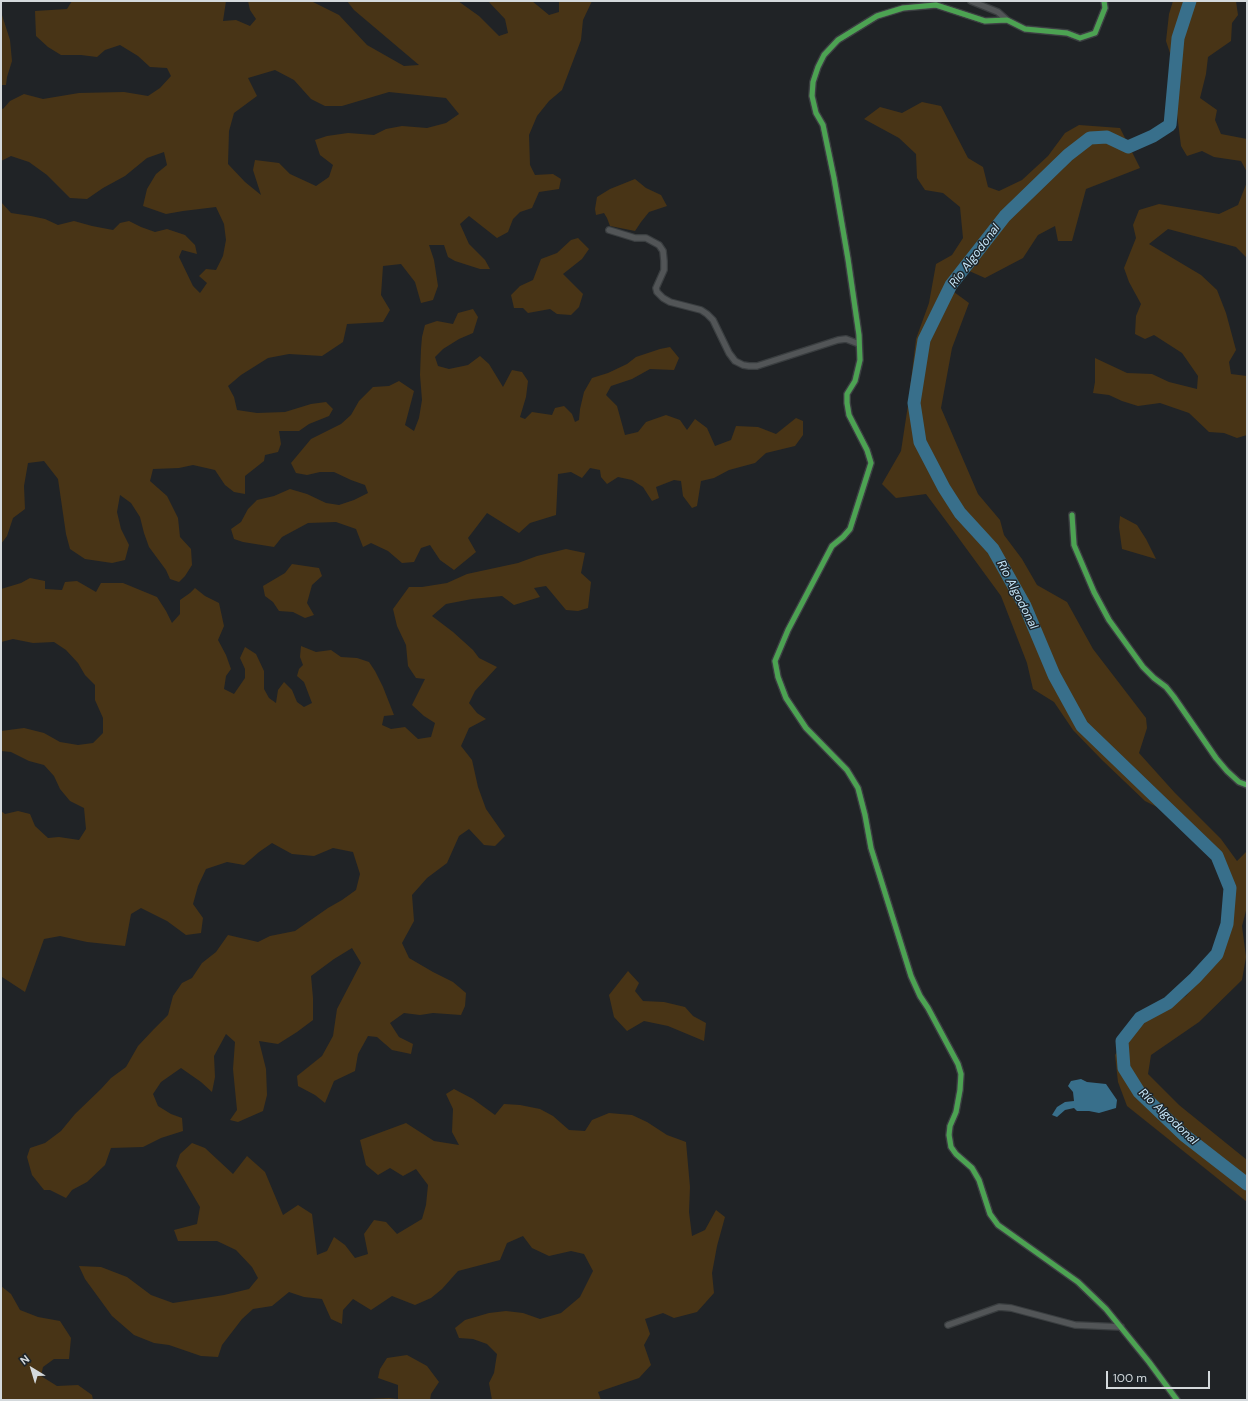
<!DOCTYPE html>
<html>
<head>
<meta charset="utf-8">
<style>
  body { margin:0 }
  #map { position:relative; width:1248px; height:1401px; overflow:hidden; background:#202326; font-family:"DM Sans",sans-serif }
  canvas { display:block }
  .frame { position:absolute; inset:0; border:2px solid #d4d9dc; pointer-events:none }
  .north { position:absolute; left:12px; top:1349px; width:40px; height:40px; -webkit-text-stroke:3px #1d2429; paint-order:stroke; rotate:322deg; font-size:11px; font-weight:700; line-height:16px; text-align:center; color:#d4d9dc }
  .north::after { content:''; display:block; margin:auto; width:14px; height:18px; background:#d4d9dc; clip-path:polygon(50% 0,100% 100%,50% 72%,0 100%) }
  .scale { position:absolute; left:1106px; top:1371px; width:104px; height:18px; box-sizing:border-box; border:2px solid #d4d9dc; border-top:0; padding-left:5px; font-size:12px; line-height:14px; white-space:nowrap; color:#d4d9dc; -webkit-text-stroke:3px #1d2429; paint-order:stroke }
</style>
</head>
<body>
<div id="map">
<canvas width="1248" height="1401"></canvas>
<div class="frame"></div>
<div class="north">N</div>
<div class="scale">100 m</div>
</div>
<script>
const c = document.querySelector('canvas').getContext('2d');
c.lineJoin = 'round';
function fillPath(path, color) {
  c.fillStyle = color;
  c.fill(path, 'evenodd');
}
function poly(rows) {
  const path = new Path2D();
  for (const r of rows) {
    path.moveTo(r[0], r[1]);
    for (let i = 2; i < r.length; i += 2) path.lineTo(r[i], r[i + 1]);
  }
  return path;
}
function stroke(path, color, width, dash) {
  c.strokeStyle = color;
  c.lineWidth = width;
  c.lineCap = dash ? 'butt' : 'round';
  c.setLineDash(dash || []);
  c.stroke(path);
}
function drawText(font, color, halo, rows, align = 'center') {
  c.font = font + ' "DM Sans",sans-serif';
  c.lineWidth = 3;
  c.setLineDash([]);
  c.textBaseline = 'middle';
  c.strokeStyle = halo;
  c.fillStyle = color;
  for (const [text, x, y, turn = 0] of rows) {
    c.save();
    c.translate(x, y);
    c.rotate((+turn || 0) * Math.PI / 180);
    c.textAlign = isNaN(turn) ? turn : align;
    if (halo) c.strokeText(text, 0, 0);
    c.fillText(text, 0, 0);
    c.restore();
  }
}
fillPath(poly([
  [72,1,226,1,223,21,236,20,250,26,256,19,250,10,248,1,311,1,339,15,367,45,404,66,419,65,354,10,347,1,458,1,479,16,499,36,508,33,505,19,488,1,532,1,549,15,559,12,559,1,592,1,583,20,581,40,562,90,549,101,537,116,529,135,530,165,535,175,553,174,561,179,559,189,539,192,532,208,520,212,513,219,508,232,497,238,469,216,460,224,469,244,485,260,490,269,480,269,455,261,448,257,444,245,429,245,434,260,438,286,433,300,421,303,415,282,401,264,383,266,381,295,390,310,383,322,347,324,343,342,322,356,289,354,268,358,241,375,228,386,234,397,237,410,257,413,285,412,311,404,326,402,333,409,329,416,309,424,299,431,279,431,281,444,278,452,265,455,264,461,245,476,245,494,234,492,225,485,215,470,193,465,179,468,153,469,150,481,167,496,178,518,180,537,191,549,192,565,185,576,179,582,170,579,166,570,149,547,144,533,140,517,131,503,120,495,117,512,121,529,129,545,125,560,112,563,85,559,70,549,66,534,58,479,44,461,28,463,24,486,25,509,13,518,7,536,1,544,1,202,11,213,31,216,45,219,58,225,74,221,92,226,113,230,120,223,129,221,141,227,155,232,167,229,185,235,195,245,197,254,182,250,179,257,193,286,200,293,207,283,199,276,206,269,216,270,223,256,226,240,224,224,216,207,183,211,166,214,143,206,147,189,156,174,167,165,164,152,147,158,125,176,103,188,87,199,70,198,47,175,29,162,11,156,1,161,1,108,3,109,10,101,24,94,43,99,79,93,124,92,148,96,160,88,171,76,167,68,150,67,138,56,120,45,105,50,97,57,81,55,61,55,48,47,36,36,35,11,67,9],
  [275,70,294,80,311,99,325,106,342,106,389,92,446,98,459,114,446,123,427,128,402,126,386,129,374,135,348,133,327,136,315,140,320,155,333,165,329,177,316,186,290,174,279,163,255,160,253,170,261,195,245,182,228,164,229,131,234,113,257,96,248,78],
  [1173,1,1188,1,1178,33,1176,54,1171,56,1166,41,1169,14],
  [1194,1,1236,1,1238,15,1232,23,1231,41,1208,57,1206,74,1200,98,1217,110,1215,120,1221,134,1247,139,1247,172,1241,161,1214,157,1202,151,1187,156,1181,146,1176,106,1179,83,1182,40],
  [1,12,10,40,12,61,7,77,6,85,1,85],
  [922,102,941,106,968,158,983,167,988,187,999,191,1022,180,1048,156,1065,133,1079,125,1120,128,1140,168,1086,189,1072,241,1058,241,1055,226,1038,235,1023,258,985,278,967,270,954,292,969,303,952,348,941,408,978,494,1000,520,1004,535,1022,559,1037,585,1067,602,1093,649,1146,718,1147,728,1139,753,1175,793,1221,839,1237,861,1247,851,1247,907,1242,926,1246,957,1242,980,1199,1022,1151,1055,1148,1074,1179,1105,1247,1160,1247,1202,1127,1106,1118,1082,1115,1055,1124,1040,1135,1027,1186,996,1214,963,1229,923,1231,887,1218,855,1183,820,1145,801,1102,760,1073,730,1054,702,1033,689,1027,663,1001,596,952,529,926,494,896,498,882,484,901,451,908,405,916,339,929,303,936,264,952,255,963,238,960,207,943,193,925,190,917,178,916,154,899,138,864,119,880,107,902,113],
  [635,179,646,188,661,195,667,206,649,212,641,222,635,231,610,226,607,218,604,213,596,215,595,209,597,197,610,189],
  [1247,182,1247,258,1236,247,1168,229,1149,244,1201,275,1217,290,1226,313,1236,350,1229,362,1231,374,1247,376,1247,435,1237,438,1224,433,1209,432,1189,413,1160,403,1138,406,1122,401,1109,395,1093,393,1095,382,1095,358,1127,373,1152,374,1169,382,1197,389,1198,376,1182,353,1154,335,1145,339,1135,334,1136,316,1141,304,1129,282,1124,268,1136,238,1133,225,1139,210,1159,204,1219,214,1238,205],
  [578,238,589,249,582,259,563,274,583,294,579,307,571,315,557,314,550,309,528,313,523,308,514,308,511,295,520,286,533,280,541,259,557,253,571,240],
  [473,309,478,317,473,333,459,339,443,349,435,357,438,366,449,369,468,365,480,356,489,364,503,387,512,370,522,372,528,381,526,397,520,417,525,419,532,412,552,415,555,408,564,406,572,414,575,422,579,420,580,409,584,392,592,378,608,373,627,364,636,357,660,349,670,347,679,358,674,370,650,369,632,379,611,386,606,395,617,406,625,435,638,432,646,422,666,415,680,420,687,430,695,419,707,428,715,446,731,440,736,426,758,427,776,434,796,418,803,421,803,435,795,446,766,453,755,463,729,470,714,478,701,481,697,506,692,508,683,496,681,481,674,480,656,487,659,498,652,501,643,487,632,480,618,477,607,484,601,477,600,470,590,468,582,478,571,472,558,474,556,515,530,523,519,533,487,513,468,538,476,552,454,570,440,560,430,545,421,548,414,562,402,563,388,551,371,543,363,547,356,529,336,522,308,523,282,537,274,547,243,542,234,539,231,529,241,522,248,509,257,500,274,496,290,489,307,494,326,503,339,505,354,500,368,493,365,485,351,480,334,472,320,472,307,475,296,473,291,463,311,439,341,424,351,415,359,401,373,387,389,386,399,381,414,391,405,425,414,431,419,418,422,400,420,375,421,349,422,337,425,325,437,321,453,324,458,313],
  [1120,516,1137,525,1146,539,1156,559,1122,549,1119,527],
  [566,549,585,553,581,573,591,582,588,608,578,611,566,610,546,586,534,588,540,597,514,605,502,596,472,599,446,604,432,616,453,632,473,650,479,658,497,667,475,691,469,703,477,713,486,719,469,728,461,746,472,760,478,787,486,809,505,836,495,846,484,845,469,829,459,836,447,863,427,878,412,895,414,921,402,943,409,958,433,972,453,982,466,993,465,1006,461,1015,433,1013,420,1015,404,1013,390,1023,399,1037,413,1044,411,1054,392,1050,377,1037,368,1036,358,1054,355,1071,334,1081,325,1103,315,1095,298,1086,297,1076,322,1056,333,1036,337,1009,361,963,352,948,334,959,311,976,313,998,313,1020,297,1032,278,1044,259,1041,266,1069,267,1095,263,1111,238,1122,230,1120,237,1110,233,1069,235,1042,226,1034,214,1056,215,1077,212,1092,201,1082,181,1068,161,1082,153,1094,158,1106,171,1114,182,1118,183,1131,161,1138,143,1147,111,1148,105,1165,87,1182,72,1190,66,1198,50,1190,44,1190,32,1175,27,1157,30,1148,45,1143,61,1131,75,1114,101,1089,111,1078,126,1067,138,1046,154,1029,168,1015,173,996,182,983,192,978,202,963,216,952,228,935,258,942,270,936,295,931,328,908,342,900,356,890,360,874,353,852,333,848,314,856,292,854,272,843,259,852,244,865,227,862,206,869,198,886,193,904,203,918,201,933,186,935,167,921,141,908,131,914,125,946,87,942,60,936,44,939,25,992,2,977,1,974,1,811,5,814,18,811,30,814,35,826,48,838,59,837,79,840,86,829,84,808,70,801,60,789,54,776,44,765,29,761,11,752,1,751,1,731,24,728,44,733,60,742,78,745,93,743,103,733,103,718,95,700,95,685,85,675,78,663,66,650,54,642,33,643,13,639,1,642,1,589,21,583,30,578,45,581,45,589,62,590,65,582,77,581,96,592,101,583,123,583,157,597,166,611,172,623,180,614,180,600,190,593,195,588,205,596,219,603,224,626,218,640,226,655,231,669,226,676,224,689,234,694,245,678,245,669,240,658,245,647,256,654,264,671,264,689,269,698,276,703,278,690,284,682,292,690,297,702,304,707,312,703,304,682,297,676,299,669,303,665,300,657,301,646,316,652,331,650,341,657,357,658,369,662,375,671,383,687,394,715,384,716,382,725,391,729,405,727,418,739,431,737,435,723,424,716,412,705,425,679,416,678,408,666,406,645,397,626,393,609,409,587,422,587,447,583,467,574,518,563,537,556],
  [292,564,319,568,322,576,312,585,307,603,314,615,305,618,293,612,279,611,273,602,265,596,263,586,285,573],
  [628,971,639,983,635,991,643,1001,664,1002,685,1007,693,1016,706,1023,704,1041,668,1026,644,1021,627,1031,614,1017,609,995],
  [454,1089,473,1099,495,1115,504,1104,520,1105,540,1109,553,1116,569,1130,585,1131,592,1120,609,1113,632,1115,647,1122,667,1135,686,1142,690,1187,689,1212,692,1236,705,1230,716,1210,725,1217,717,1246,712,1273,714,1293,697,1312,674,1318,663,1313,645,1319,650,1334,644,1345,651,1365,639,1378,598,1392,601,1400,492,1400,489,1383,494,1373,497,1354,487,1344,473,1339,459,1338,455,1328,465,1320,489,1313,506,1311,523,1313,540,1319,561,1313,580,1297,593,1271,584,1254,571,1251,549,1256,532,1248,523,1236,507,1243,500,1260,458,1271,442,1289,431,1298,415,1305,392,1296,371,1310,353,1299,343,1310,342,1324,331,1319,322,1299,304,1297,289,1292,272,1306,253,1309,242,1319,222,1345,218,1357,201,1356,169,1345,154,1343,134,1335,112,1316,85,1279,79,1266,101,1267,127,1277,151,1295,173,1303,224,1295,249,1289,258,1278,252,1267,236,1250,217,1241,178,1241,174,1230,197,1224,200,1207,176,1166,180,1154,192,1143,205,1148,233,1174,247,1156,265,1172,283,1215,298,1205,312,1214,317,1255,327,1251,334,1237,345,1245,355,1258,368,1254,364,1234,374,1220,386,1222,397,1234,422,1219,426,1205,428,1185,416,1169,403,1176,390,1168,378,1175,366,1165,360,1140,406,1123,434,1141,459,1145,452,1132,453,1109,446,1094],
  [1,1286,11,1294,20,1310,38,1317,60,1321,71,1338,69,1359,54,1359,43,1367,41,1376,57,1386,78,1385,92,1395,93,1400,1,1400],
  [407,1355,427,1366,439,1382,431,1394,430,1400,366,1400,369,1399,389,1398,398,1399,398,1385,378,1378,380,1369,387,1358]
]), '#483416');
fillPath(poly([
  [1081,1079,1087,1082,1106,1084,1117,1100,1116,1108,1099,1113,1089,1111,1077,1111,1074,1108,1065,1110,1057,1117,1052,1115,1057,1107,1065,1102,1074,1101,1073,1092,1068,1086,1071,1081]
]), '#386f8b');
stroke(poly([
  [1190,1,1178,38,1170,125,1153,136,1128,147,1107,137,1090,138,1068,155,1005,216,951,285,924,340,914,403,920,442,944,488,960,513,993,549,1025,606,1054,675,1082,726,1217,856,1230,888,1227,924,1217,954,1195,978,1168,1003,1140,1018,1122,1041,1124,1068,1139,1092,1184,1135,1247,1184]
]), '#386f8b', 13);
const minor = poly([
  [971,1,998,12,1007,20],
  [1104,1,1105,8,1095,33,1080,38,1067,33,1025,29,1007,20,985,21,936,5,903,8,877,16,838,40,824,55,818,67,813,82,812,96,816,113,823,125,834,178,848,259,859,335,860,360,855,381,847,394,847,403,849,415,867,450,871,463,850,529,843,537,832,546,788,630,775,661,778,677,786,698,806,728,847,770,858,788,865,815,871,848,911,976,920,996,928,1008,958,1064,961,1074,960,1090,956,1112,950,1126,949,1135,951,1147,956,1154,972,1168,979,1180,990,1214,998,1225,1078,1282,1106,1309,1149,1362,1177,1400],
  [609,230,635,238,646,238,659,245,663,251,664,261,664,270,656,288,657,292,663,298,670,302,701,310,707,314,713,320,729,353,735,361,743,365,749,366,757,366,838,340,846,339,859,344],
  [1072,515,1074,545,1094,592,1109,620,1143,667,1154,678,1166,687,1174,697,1216,758,1227,771,1239,782,1247,785],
  [948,1325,999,1307,1011,1308,1075,1325,1121,1327]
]);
stroke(minor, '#3a3e40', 8);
stroke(minor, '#525557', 5.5);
stroke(poly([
  [1104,1,1105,8,1095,33,1080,38,1067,33,1025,29,1007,20,985,21,936,5,903,8,877,16,838,40,824,55,818,67,813,82,812,96,816,113,823,125,834,178,848,259,859,335,860,360,855,381,847,394,847,403,849,415,867,450,871,463,850,529,843,537,832,546,788,630,775,661,778,677,786,698,806,728,847,770,858,788,865,815,871,848,911,976,920,996,928,1008,958,1064,961,1074,960,1090,956,1112,950,1126,949,1135,951,1147,956,1154,972,1168,979,1180,990,1214,998,1225,1078,1282,1106,1309,1149,1362,1177,1400],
  [1072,515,1074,545,1094,592,1109,620,1143,667,1154,678,1166,687,1174,697,1216,758,1227,771,1239,782,1247,785]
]), '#4ca352', 5);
drawText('italic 12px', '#c5e6f9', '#1d2429', [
  ["Río Algodonal",975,256,-53],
  ["Río Algodonal",1017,595,63],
  ["Río Algodonal",1168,1117,43]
]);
</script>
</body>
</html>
